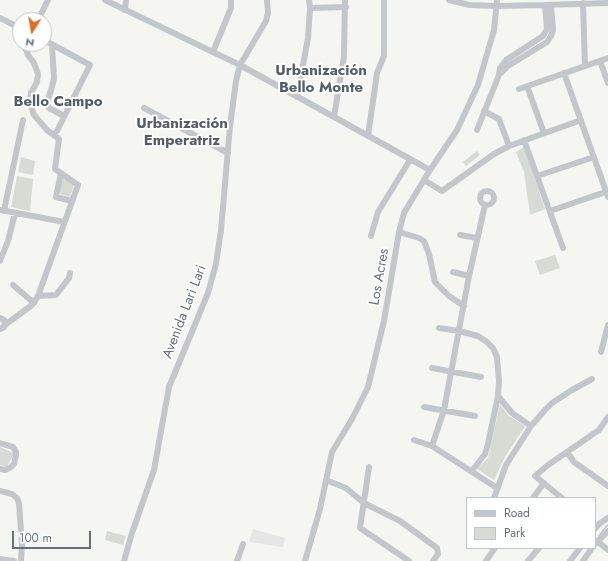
<!DOCTYPE html>
<html>
<head>
<meta charset="utf-8">
<style>
  body { margin:0 }
  #map { position:relative; width:608px; height:561px; overflow:hidden; background:#f5f6f2; font-family:Jost,sans-serif }
  canvas { display:block }
  .legend { position:absolute; left:466px; top:497px; width:130px; height:52px; box-sizing:border-box; background:#fff; border:1px solid #c1c6cd; margin:0; padding:5px 7px; list-style:none; font-size:12px; color:#657183 }
  .legend li { display:flex; align-items:center; gap:8px; height:20px }
  .legend b { width:20px; border:1px solid #c1c6cd }
  .north { position:absolute; left:12px; top:12px; width:40px; height:40px; box-sizing:border-box; background:#fff; border:1px solid #c1c6cd; border-radius:50%; rotate:191deg; font-size:11px; font-weight:700; line-height:16px; text-align:center; color:#657183 }
  .north::after { content:''; display:block; margin:auto; width:14px; height:18px; background:#de6e2a; clip-path:polygon(50% 0,100% 100%,50% 72%,0 100%) }
  .scale { position:absolute; left:12px; top:531px; width:79px; height:18px; box-sizing:border-box; border:2px solid #657183; border-top:0; padding-left:5px; font-size:12px; line-height:14px; white-space:nowrap; color:#657183; -webkit-text-stroke:3px #fff; paint-order:stroke }
</style>
</head>
<body>
<div id="map">
<canvas width="608" height="561"></canvas>
<ul class="legend">
<li><b style="height:5px;background:#c3c6ca"></b>Road</li>
<li><b style="height:11px;background:#d6dcd3"></b>Park</li>
</ul>
<div class="north">N</div>
<div class="scale">100 m</div>
</div>
<script>
const c = document.querySelector('canvas').getContext('2d');
c.lineJoin = 'round';
function fillPath(path, color) {
  c.fillStyle = color;
  c.fill(path, 'evenodd');
}
function poly(rows) {
  const path = new Path2D();
  for (const r of rows) {
    if (r.length === 3) {
      path.moveTo(r[0] + r[2], r[1]);
      path.arc(r[0], r[1], r[2], 0, 2 * Math.PI);
      continue;
    }
    path.moveTo(r[0], r[1]);
    for (let i = 2; i < r.length; i += 2) path.lineTo(r[i], r[i + 1]);
  }
  return path;
}
function stroke(path, color, width, dash) {
  c.strokeStyle = color;
  c.lineWidth = width;
  c.lineCap = dash ? 'butt' : 'round';
  c.setLineDash(dash || []);
  c.stroke(path);
}
function drawText(font, color, halo, rows, align = 'center') {
  c.font = font + ' Jost,sans-serif';
  c.lineWidth = 4;
  c.setLineDash([]);
  c.textBaseline = 'middle';
  c.strokeStyle = halo;
  c.fillStyle = color;
  for (const [text, x, y, turn = 0] of rows) {
    c.save();
    c.translate(x, y);
    c.rotate((+turn || 0) * Math.PI / 180);
    c.textAlign = isNaN(turn) ? turn : align;
    if (halo) c.strokeText(text, 0, 0);
    c.fillText(text, 0, 0);
    c.restore();
  }
}
fillPath(poly([
  [253,529,285,538,283,547,249,542]
]), '#e6e6e6');
fillPath(poly([
  [524,147,545,209,530,215,524,172,516,152],
  [477,151,480,155,466,166,463,162],
  [21,157,35,161,33,175,18,172],
  [17,176,33,179,30,211,11,207],
  [66,177,74,185,70,197,60,194,61,179],
  [555,255,560,268,540,275,535,261],
  [500,404,509,416,525,426,505,457,494,480,477,469,488,458],
  [0,447,14,453,7,467,0,465],
  [107,531,126,536,123,545,105,540]
]), '#d6dcd3');
stroke(poly([
  [599,536,605,528,608,525]
]), '#bcc5ca', 1.5);
stroke(poly([
  [105,0,240,65,430,170],
  [449,0,470,5,496,6,545,5,608,3],
  [583,3,585,66],
  [310,8,346,7],
  [125,10,126,0],
  [0,18,20,28],
  [38,20,48,0],
  [44,40,90,65,57,131],
  [52,45,54,78,52,87,47,103,49,108,64,116],
  [213,52,231,8,231,0],
  [344,53,345,0],
  [600,61,608,83],
  [564,73,608,197],
  [499,75,508,66,547,42,551,36,553,30,551,5],
  [527,86,544,133],
  [519,89,608,58],
  [297,97,308,38,310,8,309,0],
  [144,108,228,153],
  [484,111,499,119,509,146],
  [334,117,344,56],
  [477,130,499,75,500,68,506,60,543,36,547,29,545,5],
  [368,136,377,73,384,56,384,0],
  [524,140,563,248],
  [61,173,56,197,72,201],
  [537,176,594,157],
  [424,180,442,191,494,154,509,146,581,120],
  [487,198,7],
  [485,205,469,276,444,410,432,446,497,488],
  [1,210,64,222],
  [4,211,23,120],
  [550,211,608,191],
  [399,232,419,238,424,241,429,254,435,282,449,296,464,306],
  [460,235,477,238],
  [371,236,378,212,410,160],
  [0,261,8,241,15,213],
  [453,272,469,276],
  [13,285,34,303],
  [38,296,56,295,69,278,70,273],
  [0,318,4,320,5,323,4,327,0,329],
  [5,325,32,305,38,296,78,185,55,169,59,139,47,130,34,115,30,103,31,93,37,82,38,74,34,63,28,55,26,49,28,44],
  [439,328,459,331,478,336,487,342,493,348,497,357,499,381,498,396,488,444,485,454,472,471],
  [601,352,608,325],
  [432,368,481,377],
  [498,396,512,413,531,426],
  [424,407,475,416],
  [414,440,432,446],
  [0,443,13,447,16,452,16,455,14,464,10,468,5,470,0,469],
  [567,452,574,462,608,486],
  [369,467,360,528,409,561],
  [326,480,346,488,364,503,400,521,437,548,438,554,433,561],
  [0,491,12,494,17,498,19,503,22,545,21,561],
  [494,498,506,465,531,426,545,410,552,403,572,390,592,379],
  [533,498,544,483],
  [562,498,535,476,548,465,599,430,608,417],
  [595,529,599,524,608,518],
  [597,541,608,550],
  [595,544,608,531],
  [0,559,14,561],
  [124,561,132,533,154,470,169,387,208,293,216,264,221,230,230,126,236,81,240,65,266,21,268,13,267,0],
  [237,561,243,544],
  [305,561,320,509,332,452,352,419,368,387,384,321,399,232,404,213,430,170,457,130,478,85,494,30,497,0],
  [486,561,495,548],
  [528,561,539,548],
  [570,561,580,548],
  [583,561,592,548]
]), '#c3c6ca', 6);
drawText('14px', '#657183', '#fff', [
  ["Los Acres",380,277,-80],
  ["Avenida Lari Lari",185,312,-69]
]);
drawText('bold 15px', '#535c68', '#fff', [
  ["Urbanización",321,71],
  ["Bello Monte",321,88],
  ["Bello Campo",58,102],
  ["Urbanización",182,124],
  ["Emperatriz",182,141]
]);
</script>
</body>
</html>
